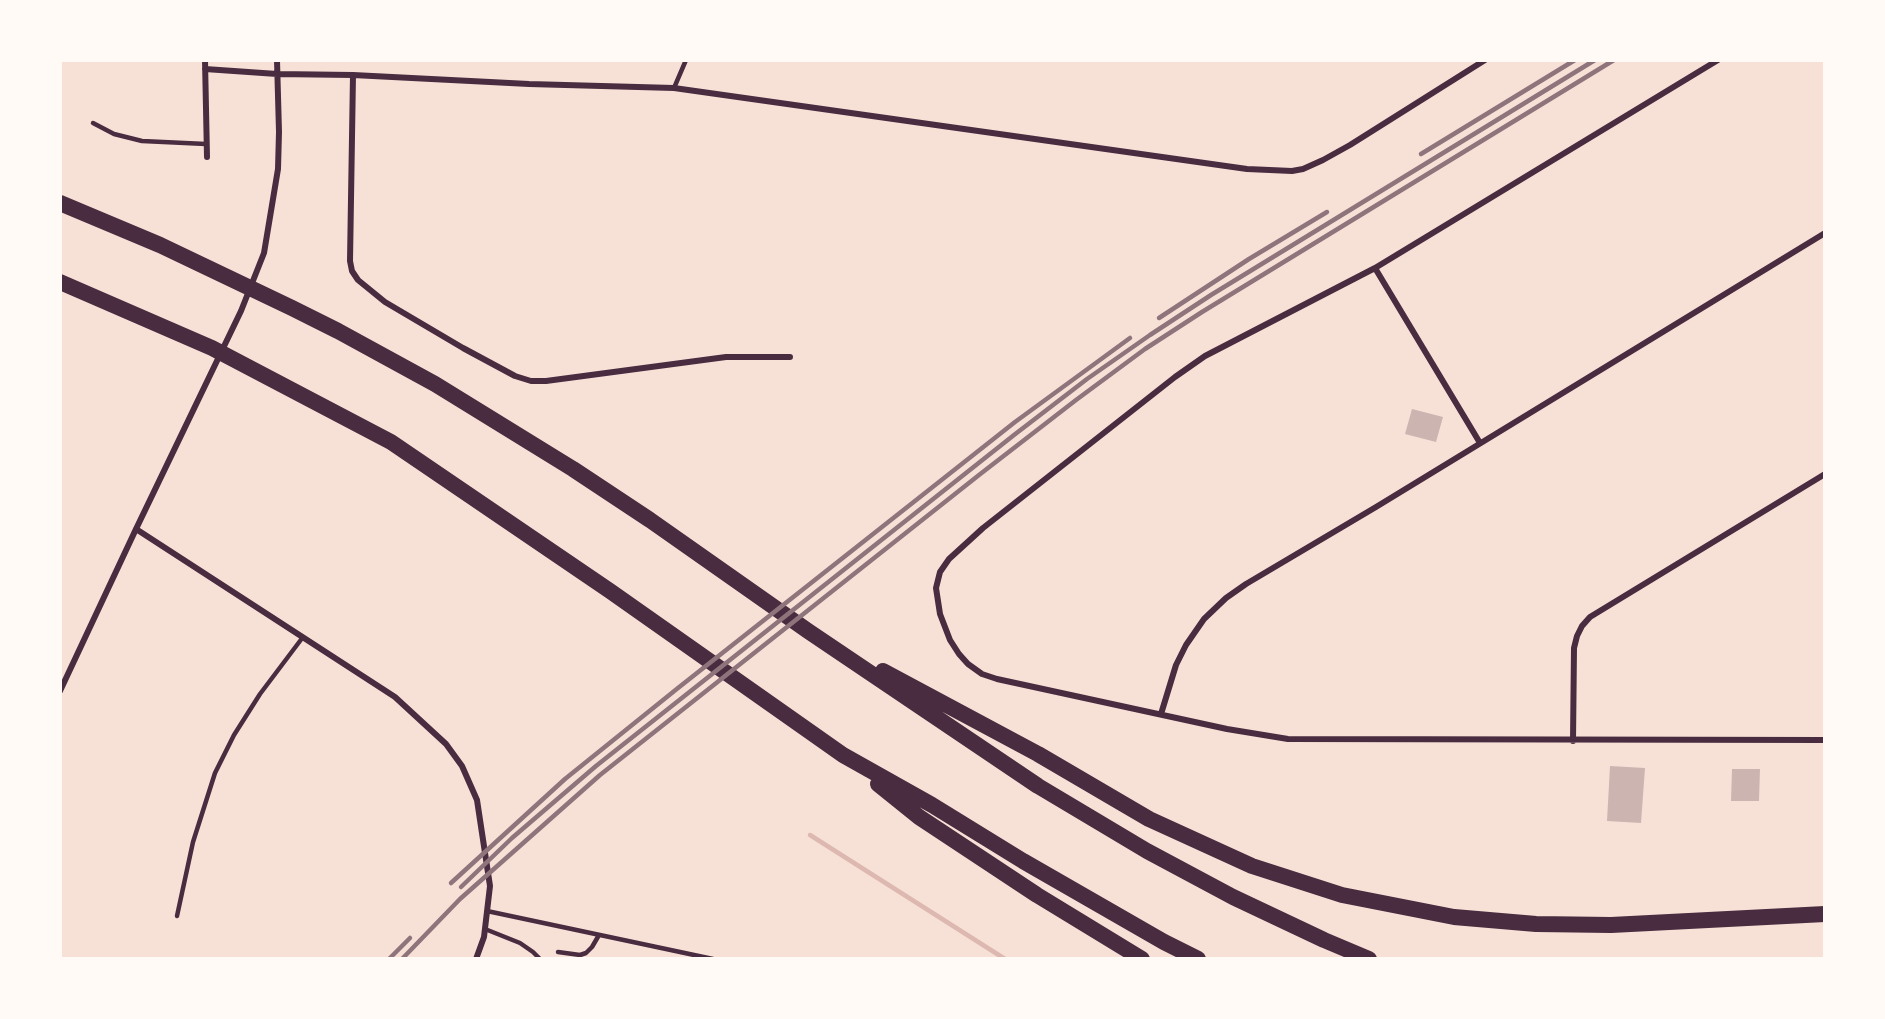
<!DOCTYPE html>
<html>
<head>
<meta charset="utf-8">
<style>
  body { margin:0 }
  #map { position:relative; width:1885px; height:1019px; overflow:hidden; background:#f7e1d7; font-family:"Roboto Condensed",sans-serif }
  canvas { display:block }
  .frame { position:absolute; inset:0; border:62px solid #fffaf5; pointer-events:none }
</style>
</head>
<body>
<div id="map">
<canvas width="1885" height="1019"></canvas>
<div class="frame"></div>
</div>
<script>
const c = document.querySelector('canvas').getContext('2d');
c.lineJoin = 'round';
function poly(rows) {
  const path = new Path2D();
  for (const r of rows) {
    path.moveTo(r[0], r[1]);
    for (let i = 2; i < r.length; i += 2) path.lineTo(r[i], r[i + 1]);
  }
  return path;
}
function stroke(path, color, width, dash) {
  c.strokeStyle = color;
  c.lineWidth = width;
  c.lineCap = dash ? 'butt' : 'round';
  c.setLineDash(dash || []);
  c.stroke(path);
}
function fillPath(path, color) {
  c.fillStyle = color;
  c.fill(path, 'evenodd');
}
stroke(poly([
  [810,835,1005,959]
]), '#dcb8b0', 4.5);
fillPath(poly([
  [1412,409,1443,417,1436,442,1405,434],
  [1610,766,1645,768,1641,823,1607,821],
  [1732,769,1760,769,1759,801,1731,801]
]), '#ccb4b1');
stroke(poly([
  [674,88,686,60],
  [93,123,114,134,142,141,206,144],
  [487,911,713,959],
  [177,916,193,842,215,773,234,735,260,694,303,637],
  [485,929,520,943,533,952,540,959],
  [558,952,580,955,586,953,592,947,599,935]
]), '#4a2c40', 4.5);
stroke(poly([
  [205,60,207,157],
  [1718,60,1375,268,1205,356,1175,377,983,528,949,559,940,572,936,588,940,614,950,640,959,654,968,664,982,674,997,679,1227,729,1288,739,1825,740],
  [205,69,277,74,353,75,529,84,674,88,1247,169,1292,171,1303,169,1323,160,1350,145,1485,60],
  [353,75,350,261,352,271,358,280,385,302,463,348,515,376,531,381,546,381,726,357,790,357],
  [1375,268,1480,443],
  [136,529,395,697,446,744,462,766,477,800,490,886,484,937,476,959],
  [60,691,136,529,241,311,264,253,278,169,279,132,277,60],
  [1161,714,1176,665,1186,645,1204,619,1226,598,1246,584,1376,507,1825,233],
  [1573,741,1574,648,1577,636,1582,626,1590,617,1825,474]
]), '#4a2c40', 6);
stroke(poly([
  [60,203,160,245,292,308,338,331,435,384,573,469,650,520,808,631,1038,786,1147,851,1233,897,1324,940,1369,959],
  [60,282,212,348,391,442,610,591,843,755,932,805,1023,861,1164,942,1198,959],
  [883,671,1038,754,1149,819,1252,866,1342,895,1454,917,1536,924,1611,925,1825,914],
  [878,784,919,817,1037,895,1142,959]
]), '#4a2c40', 16);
stroke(poly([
  [1421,154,1575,60],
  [1159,318,1249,259,1327,212],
  [451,883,565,779,678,688,1015,422,1130,338],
  [461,887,512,838,596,766,1014,435,1087,379,1150,335,1211,295,1595,60],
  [389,959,410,938],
  [402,959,460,899,600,775,979,475,1076,400,1145,349,1202,312,1614,60]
]), '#8f747c', 4.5);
</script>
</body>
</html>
